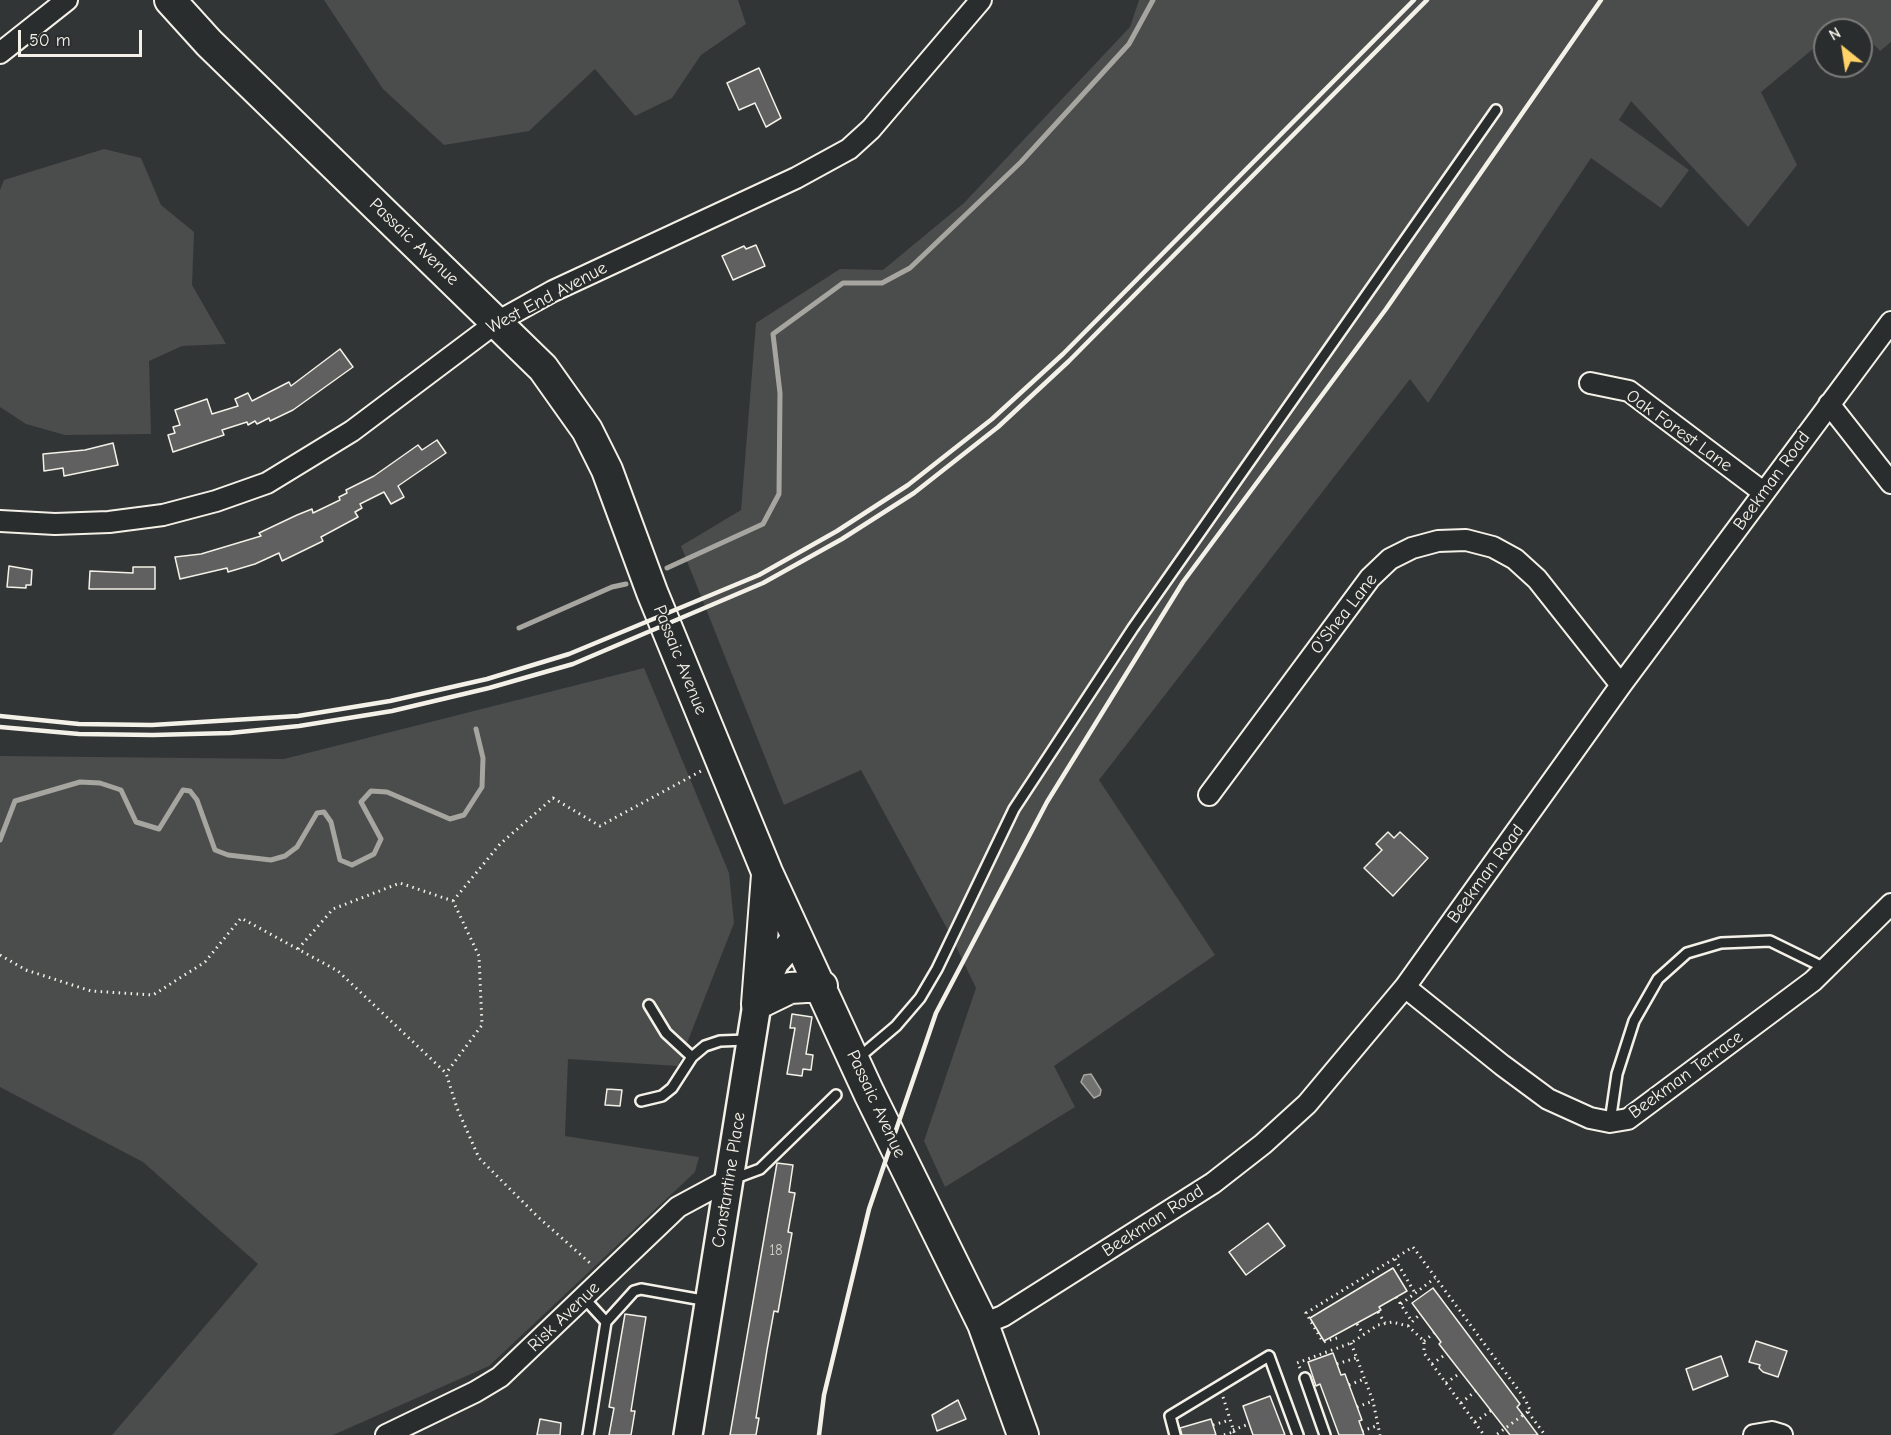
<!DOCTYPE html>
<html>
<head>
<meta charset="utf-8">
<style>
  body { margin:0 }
  #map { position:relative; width:1891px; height:1435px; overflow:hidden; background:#323535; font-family:"Comic Neue",sans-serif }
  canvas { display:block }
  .north { position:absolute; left:1813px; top:18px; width:60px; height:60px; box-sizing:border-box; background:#2a2d2e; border:2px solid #7b7b78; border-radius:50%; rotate:330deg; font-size:16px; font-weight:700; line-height:24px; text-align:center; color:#f4f1e8 }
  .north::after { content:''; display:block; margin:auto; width:21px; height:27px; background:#ffd166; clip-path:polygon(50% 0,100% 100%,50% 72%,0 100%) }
  .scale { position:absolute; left:18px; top:30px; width:124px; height:27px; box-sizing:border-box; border:3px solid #f4f1e8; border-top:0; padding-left:8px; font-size:18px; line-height:21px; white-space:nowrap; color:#f4f1e8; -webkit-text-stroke:4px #2a2d2e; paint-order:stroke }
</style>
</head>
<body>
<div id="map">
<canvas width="1891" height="1435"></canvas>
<div class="north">N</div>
<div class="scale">50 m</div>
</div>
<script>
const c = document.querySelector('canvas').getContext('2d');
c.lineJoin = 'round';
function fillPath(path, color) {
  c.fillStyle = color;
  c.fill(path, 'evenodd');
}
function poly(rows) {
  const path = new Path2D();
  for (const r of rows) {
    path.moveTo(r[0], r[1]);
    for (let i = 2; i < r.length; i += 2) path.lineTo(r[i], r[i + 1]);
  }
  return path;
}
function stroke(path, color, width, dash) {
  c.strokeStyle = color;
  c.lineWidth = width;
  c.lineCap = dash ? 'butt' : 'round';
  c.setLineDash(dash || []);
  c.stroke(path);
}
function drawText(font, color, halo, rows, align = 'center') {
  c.font = font + ' "Comic Neue",sans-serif';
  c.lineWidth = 4.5;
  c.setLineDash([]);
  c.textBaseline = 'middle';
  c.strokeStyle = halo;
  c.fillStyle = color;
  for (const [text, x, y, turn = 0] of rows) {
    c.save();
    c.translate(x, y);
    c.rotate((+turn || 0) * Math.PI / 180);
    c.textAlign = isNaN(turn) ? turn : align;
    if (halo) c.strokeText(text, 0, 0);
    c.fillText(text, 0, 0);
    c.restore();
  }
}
fillPath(poly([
  [324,0,738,0,746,24,701,55,672,98,635,116,595,69,529,131,444,145,383,89],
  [1139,0,1891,0,1891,42,1880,51,1850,19,1836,30,1825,30,1825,39,1761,92,1797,165,1748,227,1631,101,1619,120,1689,170,1661,208,1591,158,1428,403,1410,379,1099,780,1215,955,1054,1066,1075,1107,945,1187,924,1141,976,988,950,934,861,770,784,805,681,546,741,510,756,323,840,269,883,270,964,203,1130,27],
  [104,149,141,158,161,205,194,232,192,285,226,344,182,346,149,361,151,434,65,435,26,424,0,407,0,190,4,180],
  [644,668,729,873,734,923,678,1066,568,1059,565,1136,699,1157,695,1172,489,1366,333,1435,112,1435,258,1264,143,1162,0,1087,0,756,284,759]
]), '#4b4d4c');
const water = poly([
  [1091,1074,1101,1090,1100,1095,1094,1098,1081,1082,1084,1075,1091,1074]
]);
fillPath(water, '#727370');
stroke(water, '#a6a5a0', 1.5);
stroke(poly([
  [667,568,763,524,779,494,780,393,773,334,843,283,882,283,910,268,1021,162,1129,44,1153,0],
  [519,628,612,587,626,584],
  [0,840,15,801,80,782,100,783,121,790,136,822,159,829,183,790,190,791,197,800,215,850,228,855,271,860,285,856,297,847,317,813,324,812,331,822,340,860,352,865,374,854,381,839,361,802,371,791,387,792,450,819,464,815,482,787,483,758,476,729]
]), '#a6a5a0', 5);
const building = poly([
  [759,68,781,118,766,127,755,103,739,110,727,83,759,68],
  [756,245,765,266,733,280,722,256,744,246,746,249,756,245],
  [340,349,353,367,293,410,270,421,269,418,257,424,255,421,248,425,247,422,222,430,224,435,173,452,168,435,175,433,173,427,180,425,175,410,207,399,212,414,238,406,235,399,248,393,252,401,289,382,291,386,340,349],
  [437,440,446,453,398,486,404,497,391,504,384,492,360,504,362,508,355,512,358,517,321,537,323,541,282,561,279,553,255,564,228,572,227,568,180,579,175,557,201,554,261,536,259,533,297,515,312,509,313,513,340,500,339,497,347,493,346,490,374,476,418,445,422,450,437,440],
  [113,443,118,465,64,476,63,468,44,471,43,454,85,450,113,443],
  [9,566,32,570,31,585,26,585,26,588,7,587,9,566],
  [133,567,155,567,155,589,89,589,90,571,133,573,133,567],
  [1388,832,1394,838,1400,832,1428,858,1393,896,1364,868,1382,850,1376,844,1388,832],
  [792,1014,812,1017,806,1054,813,1055,811,1070,803,1069,802,1076,787,1074,795,1028,790,1028,792,1014],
  [607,1089,622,1090,620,1106,605,1105,607,1089],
  [777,1163,793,1165,789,1192,795,1193,788,1232,792,1233,778,1312,774,1311,767,1350,756,1418,759,1418,756,1435,730,1435,777,1163],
  [1268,1223,1285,1246,1246,1275,1229,1252,1268,1223],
  [1393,1268,1407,1291,1379,1307,1381,1310,1324,1341,1310,1318,1393,1268],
  [1433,1288,1520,1404,1517,1407,1538,1435,1510,1435,1439,1344,1441,1342,1412,1303,1433,1288],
  [625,1314,646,1317,631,1411,635,1411,631,1435,609,1435,614,1408,609,1407,625,1314],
  [1756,1341,1787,1351,1778,1377,1763,1372,1759,1368,1760,1365,1749,1362,1756,1341],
  [1333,1353,1341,1375,1345,1374,1362,1420,1359,1421,1364,1435,1339,1435,1320,1384,1316,1386,1308,1362,1333,1353],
  [1721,1356,1728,1376,1693,1390,1686,1369,1721,1356],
  [1270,1396,1285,1435,1253,1435,1243,1406,1270,1396],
  [958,1400,966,1419,937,1431,932,1415,958,1400],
  [540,1419,561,1423,560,1435,537,1435,540,1419],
  [1211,1419,1216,1435,1182,1435,1180,1428,1211,1419]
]);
fillPath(building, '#5f605f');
stroke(building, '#f4f1e8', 1.5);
const lane = poly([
  [649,1005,666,1033,692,1057],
  [857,1059,896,1026,920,998,937,969,1014,809,1133,628,1496,110],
  [641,1101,662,1096,672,1088,692,1057,705,1046,720,1041,747,1040],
  [1610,1122,1617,1074,1634,1021,1658,979,1687,953,1721,943,1770,941,1827,969],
  [733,1179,760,1169,836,1095],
  [584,1298,606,1322,588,1435],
  [606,1322,634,1291,641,1289,708,1301],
  [1305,1378,1325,1435],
  [1175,1435,1170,1416,1269,1356,1298,1435]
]);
const street = poly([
  [0,53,67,0],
  [1590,383,1629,391,1763,492],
  [1829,404,1891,483],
  [0,521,55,524,109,522,163,515,216,501,267,483,352,431,497,322,553,291,796,178,849,149,871,129,981,0],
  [1209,795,1370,578,1390,559,1412,548,1438,541,1466,540,1493,547,1515,559,1537,579,1621,685],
  [1405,987,1502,1065,1548,1099,1590,1118,1610,1122,1628,1119,1813,981,1891,904],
  [983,1324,1003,1316,1213,1183,1263,1144,1307,1104,1405,987,1621,685,1891,322],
  [386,1435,475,1392,500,1377,678,1207,728,1180],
  [1754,1435,1772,1432,1782,1435]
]);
const secondary = poly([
  [688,1435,757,1004,775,962,797,937]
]);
const primary = poly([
  [170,0,209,43,543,368,587,430,607,470,652,592,767,872,869,1093,983,1324,1023,1435],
  [757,1004,767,875],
  [757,1004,790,988,822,986]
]);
stroke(lane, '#f4f1e8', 14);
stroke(street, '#f4f1e8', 24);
stroke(secondary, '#f4f1e8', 32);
stroke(primary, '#f4f1e8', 34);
stroke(poly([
  [453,901,500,844,553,798,600,826,701,771],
  [298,949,333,909,400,883,453,901,479,956,482,1025,447,1072],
  [0,955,26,970,91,991,153,995,205,962,241,918,338,971,446,1073,457,1108,479,1158,537,1216,591,1264],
  [1395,1259,1415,1293],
  [1396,1297,1411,1320],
  [1401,1304,1435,1278],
  [1378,1312,1385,1323],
  [1357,1324,1363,1334],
  [1408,1326,1420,1314],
  [1337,1338,1323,1342,1306,1313,1413,1247,1525,1399,1530,1410,1496,1435],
  [1424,1341,1434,1333],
  [1351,1343,1373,1401,1380,1435],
  [1337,1364,1356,1358],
  [1432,1364,1446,1354],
  [1300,1368,1297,1363,1351,1343,1378,1325,1392,1322,1408,1326,1424,1341,1424,1353,1484,1435],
  [1446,1383,1460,1373],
  [1349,1385,1364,1379],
  [1223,1397,1235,1435],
  [1461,1403,1477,1390],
  [1357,1407,1373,1401],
  [1528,1412,1545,1435],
  [1475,1422,1492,1410],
  [1213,1425,1230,1420],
  [1233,1430,1249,1424],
  [1362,1431,1379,1425],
  [1224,1435,1233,1432]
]), '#f4f1e8', 3, [1.5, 4.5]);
stroke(lane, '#2a2d2e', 9);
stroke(street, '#2a2d2e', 20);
stroke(secondary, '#2a2d2e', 27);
stroke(primary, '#2a2d2e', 30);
stroke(poly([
  [0,716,79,724,152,725,298,716,390,701,487,679,569,654,759,575,837,531,908,485,992,419,1063,354,1414,0],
  [0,727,79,734,153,735,230,733,299,726,392,711,489,688,573,664,763,583,842,539,914,493,998,427,1069,361,1427,0],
  [819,1435,824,1395,869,1209,936,1013,1047,802,1183,582,1386,309,1601,0]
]), '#f4f1e8', 4.5);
drawText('15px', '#cfcdc6', null, [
  ["18",776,1251]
]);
drawText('18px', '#f4f1e8', '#2a2d2e', [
  ["Passaic Avenue",414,242,44],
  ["West End Avenue",547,298,-28],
  ["Oak Forest Lane",1679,431,36],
  ["Beekman Road",1772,481,-54],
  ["O'Shea Lane",1344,614,-52],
  ["Passaic Avenue",680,660,68],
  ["Beekman Road",1486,874,-54],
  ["Beekman Terrace",1686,1075,-36],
  ["Passaic Avenue",876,1104,65],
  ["Constantine Place",729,1180,-81],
  ["Beekman Road",1153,1221,-33],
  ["Risk Avenue",564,1317,-44]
]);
</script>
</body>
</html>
